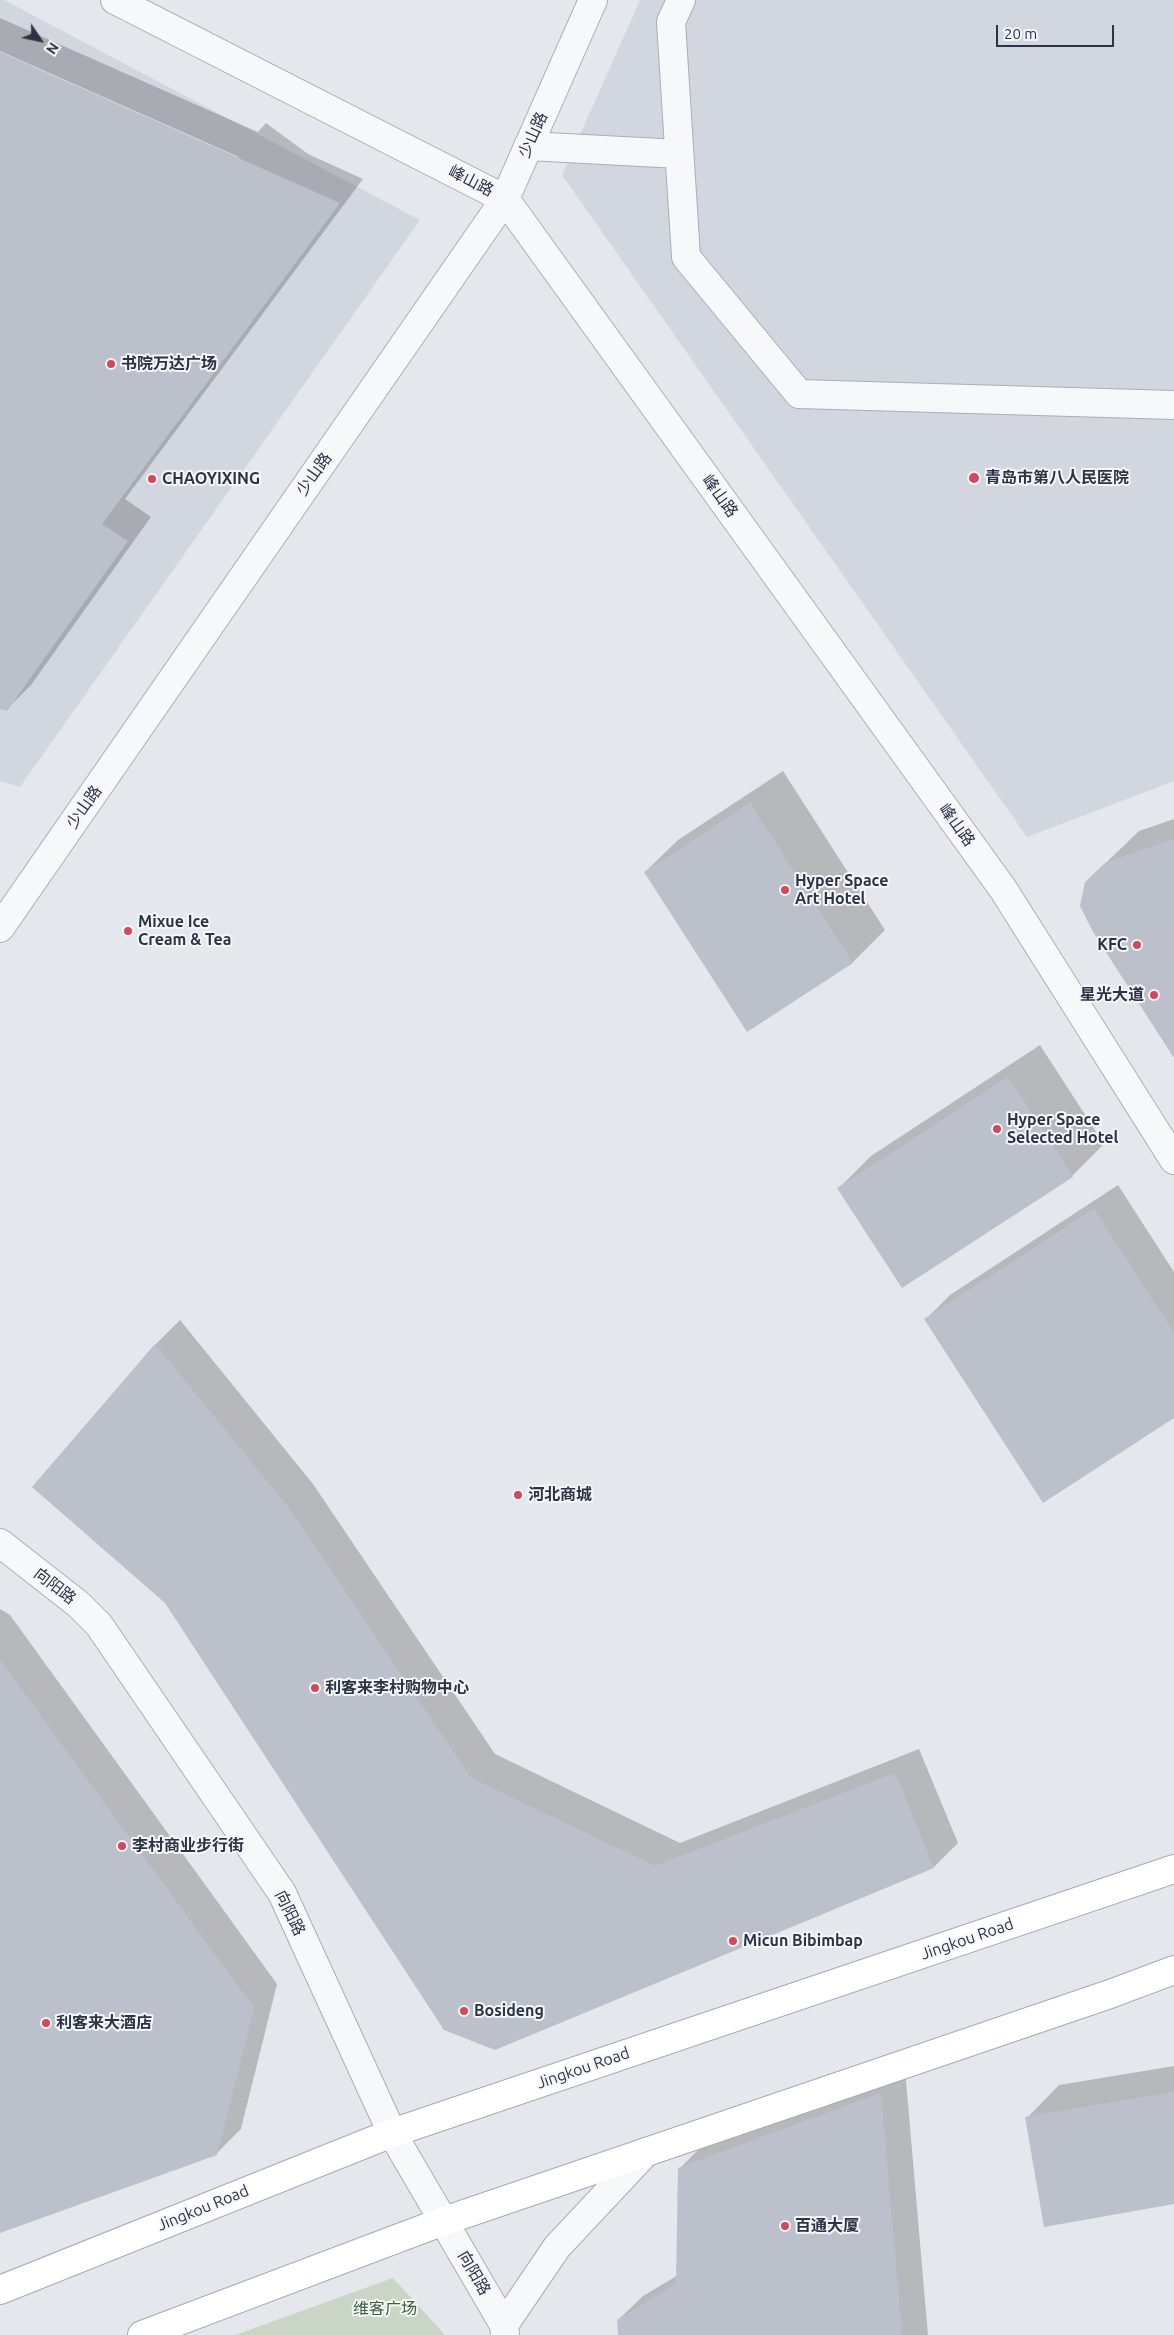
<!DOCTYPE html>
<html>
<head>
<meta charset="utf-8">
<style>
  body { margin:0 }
  #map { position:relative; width:1174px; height:2335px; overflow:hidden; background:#e4e7ec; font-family:Ubuntu,sans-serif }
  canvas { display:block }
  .north { position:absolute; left:15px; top:15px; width:50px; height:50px; -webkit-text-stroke:4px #f4f6f9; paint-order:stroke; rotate:124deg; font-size:14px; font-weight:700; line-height:20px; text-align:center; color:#2b3445 }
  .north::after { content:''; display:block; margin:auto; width:18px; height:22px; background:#2b3445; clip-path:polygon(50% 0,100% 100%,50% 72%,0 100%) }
  .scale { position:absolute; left:996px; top:25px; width:118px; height:22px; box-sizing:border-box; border:2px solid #2b3445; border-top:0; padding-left:6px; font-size:15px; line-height:18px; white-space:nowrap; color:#2b3445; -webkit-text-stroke:4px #f4f6f9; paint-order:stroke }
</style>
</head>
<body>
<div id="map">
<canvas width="1174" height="2335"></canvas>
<div class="north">N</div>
<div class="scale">20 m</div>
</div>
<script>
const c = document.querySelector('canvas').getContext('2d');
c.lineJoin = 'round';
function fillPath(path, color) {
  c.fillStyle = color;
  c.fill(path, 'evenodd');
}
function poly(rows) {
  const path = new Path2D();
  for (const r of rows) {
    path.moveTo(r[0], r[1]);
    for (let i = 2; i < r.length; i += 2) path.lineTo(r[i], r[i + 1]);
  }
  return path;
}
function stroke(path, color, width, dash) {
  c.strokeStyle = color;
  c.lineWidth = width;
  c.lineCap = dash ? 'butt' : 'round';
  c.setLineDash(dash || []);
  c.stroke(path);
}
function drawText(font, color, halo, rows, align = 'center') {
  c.font = font + ' Ubuntu,"Noto Sans SC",sans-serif';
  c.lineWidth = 4;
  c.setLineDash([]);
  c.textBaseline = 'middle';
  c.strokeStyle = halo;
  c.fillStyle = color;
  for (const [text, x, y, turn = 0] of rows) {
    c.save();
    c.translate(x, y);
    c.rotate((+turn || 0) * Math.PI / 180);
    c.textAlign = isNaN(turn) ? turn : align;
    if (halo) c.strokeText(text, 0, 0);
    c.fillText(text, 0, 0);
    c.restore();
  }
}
fillPath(poly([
  [0,0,4,0,420,220,20,787,0,781],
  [640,0,1174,0,1174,781,1027,837,562,175]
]), '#d2d6de');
fillPath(poly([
  [393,2278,445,2335,235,2335]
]), '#c9d6c5');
fillPath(poly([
  [0,18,258,132,266,123,308,154,363,179,125,499,151,517,31,685,7,709,0,708,0,54,238,159,239,157,0,51],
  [783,771,885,930,853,962,747,1030,645,872,678,840],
  [1174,819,1174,1055,1086,882,1139,831],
  [1040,1045,1104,1144,1072,1176,839,1188,871,1156],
  [1118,1185,1174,1272,1174,1417,926,1319,950,1295],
  [180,1320,313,1484,495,1754,680,1843,919,1749,958,1843,934,1867,495,2049,166,1602,34,1487,156,1344],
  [0,1609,10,1615,277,1984,241,2129,216,2154,0,2232],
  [1174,2066,1174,2203,1027,2118,1059,2085],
  [905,2069,928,2335,619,2335,618,2320,643,2296,678,2275,680,2168,704,2144]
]), '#0003');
fillPath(poly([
  [0,52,340,203,102,524,128,541,7,711,0,709],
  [750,803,853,963,747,1032,644,872],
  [1174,839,1174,1058,1093,932,1080,906,1085,882,1105,863],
  [1008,1077,1073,1177,902,1288,837,1188],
  [1094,1209,1174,1333,1174,1418,1043,1503,924,1319],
  [155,1344,289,1508,471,1778,655,1866,895,1773,934,1868,495,2050,444,2030,165,1603,32,1487],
  [0,1660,254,2008,217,2155,0,2233],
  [1174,2092,1174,2204,1044,2227,1025,2117],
  [881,2093,902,2335,618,2335,617,2320,676,2284,678,2168]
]), '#bbc0ca');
const minor = poly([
  [115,0,505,199,1003,889,1174,1160],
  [681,0,671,22,686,257,799,394,1174,405],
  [528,146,679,154],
  [0,928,505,199,593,0],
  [0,1543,78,1604,99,1625,282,1893,392,2133,504,2325,505,2335],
  [504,2325,557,2247,646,2152]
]);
const major = poly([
  [0,2290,392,2133,1174,1869],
  [142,2335,444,2221,1110,1994,1174,1970]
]);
stroke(minor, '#a9aeb7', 30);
stroke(major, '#a3abb8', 30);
stroke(minor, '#f7f8fa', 28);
stroke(major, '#fff', 28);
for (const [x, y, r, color] of [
  [111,364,5,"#d1495b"],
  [974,478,6,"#d1495b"],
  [152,479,5,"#d1495b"],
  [785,890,5,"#d1495b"],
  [128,931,5,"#d1495b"],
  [1137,945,5,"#d1495b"],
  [1154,995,5,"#d1495b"],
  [997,1129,5,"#d1495b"],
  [518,1495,5,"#d1495b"],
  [315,1688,5,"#d1495b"],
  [122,1846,5,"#d1495b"],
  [733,1941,5,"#d1495b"],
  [464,2011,5,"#d1495b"],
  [46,2023,5,"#d1495b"],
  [785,2226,5,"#d1495b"]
]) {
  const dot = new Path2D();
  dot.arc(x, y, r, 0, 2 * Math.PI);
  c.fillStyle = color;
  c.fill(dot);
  stroke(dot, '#f4f6f9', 2);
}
drawText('16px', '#2b3445', '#f4f6f9', [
  ["少山路",533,135,-66],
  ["峰山路",471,181,27],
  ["少山路",314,474,-55],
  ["峰山路",720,496,54],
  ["少山路",84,807,-55],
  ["峰山路",957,825,54],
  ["向阳路",55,1586,38],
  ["向阳路",290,1913,64],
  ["Jingkou Road",967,1939,-19],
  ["Jingkou Road",583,2068,-19],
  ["Jingkou Road",203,2208,-22],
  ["向阳路",474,2273,60]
]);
drawText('bold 16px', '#2b3445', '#f4f6f9', [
  ["书院万达广场",121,364],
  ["青岛市第八人民医院",985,478],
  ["CHAOYIXING",162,479],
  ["Hyper Space",795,881],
  ["Art Hotel",795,899],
  ["Mixue Ice",138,922],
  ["Cream & Tea",138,940],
  ["KFC",1127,945,"right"],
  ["星光大道",1144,995,"right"],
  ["Hyper Space",1007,1120],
  ["Selected Hotel",1007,1138],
  ["河北商城",528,1495],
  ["利客来李村购物中心",325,1688],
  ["李村商业步行街",132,1846],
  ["Micun Bibimbap",743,1941],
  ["Bosideng",474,2011],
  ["利客来大酒店",56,2023],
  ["百通大厦",795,2226]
], 'left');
drawText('16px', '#3f6138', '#f4f6f9', [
  ["维客广场",385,2309]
]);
</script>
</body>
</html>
